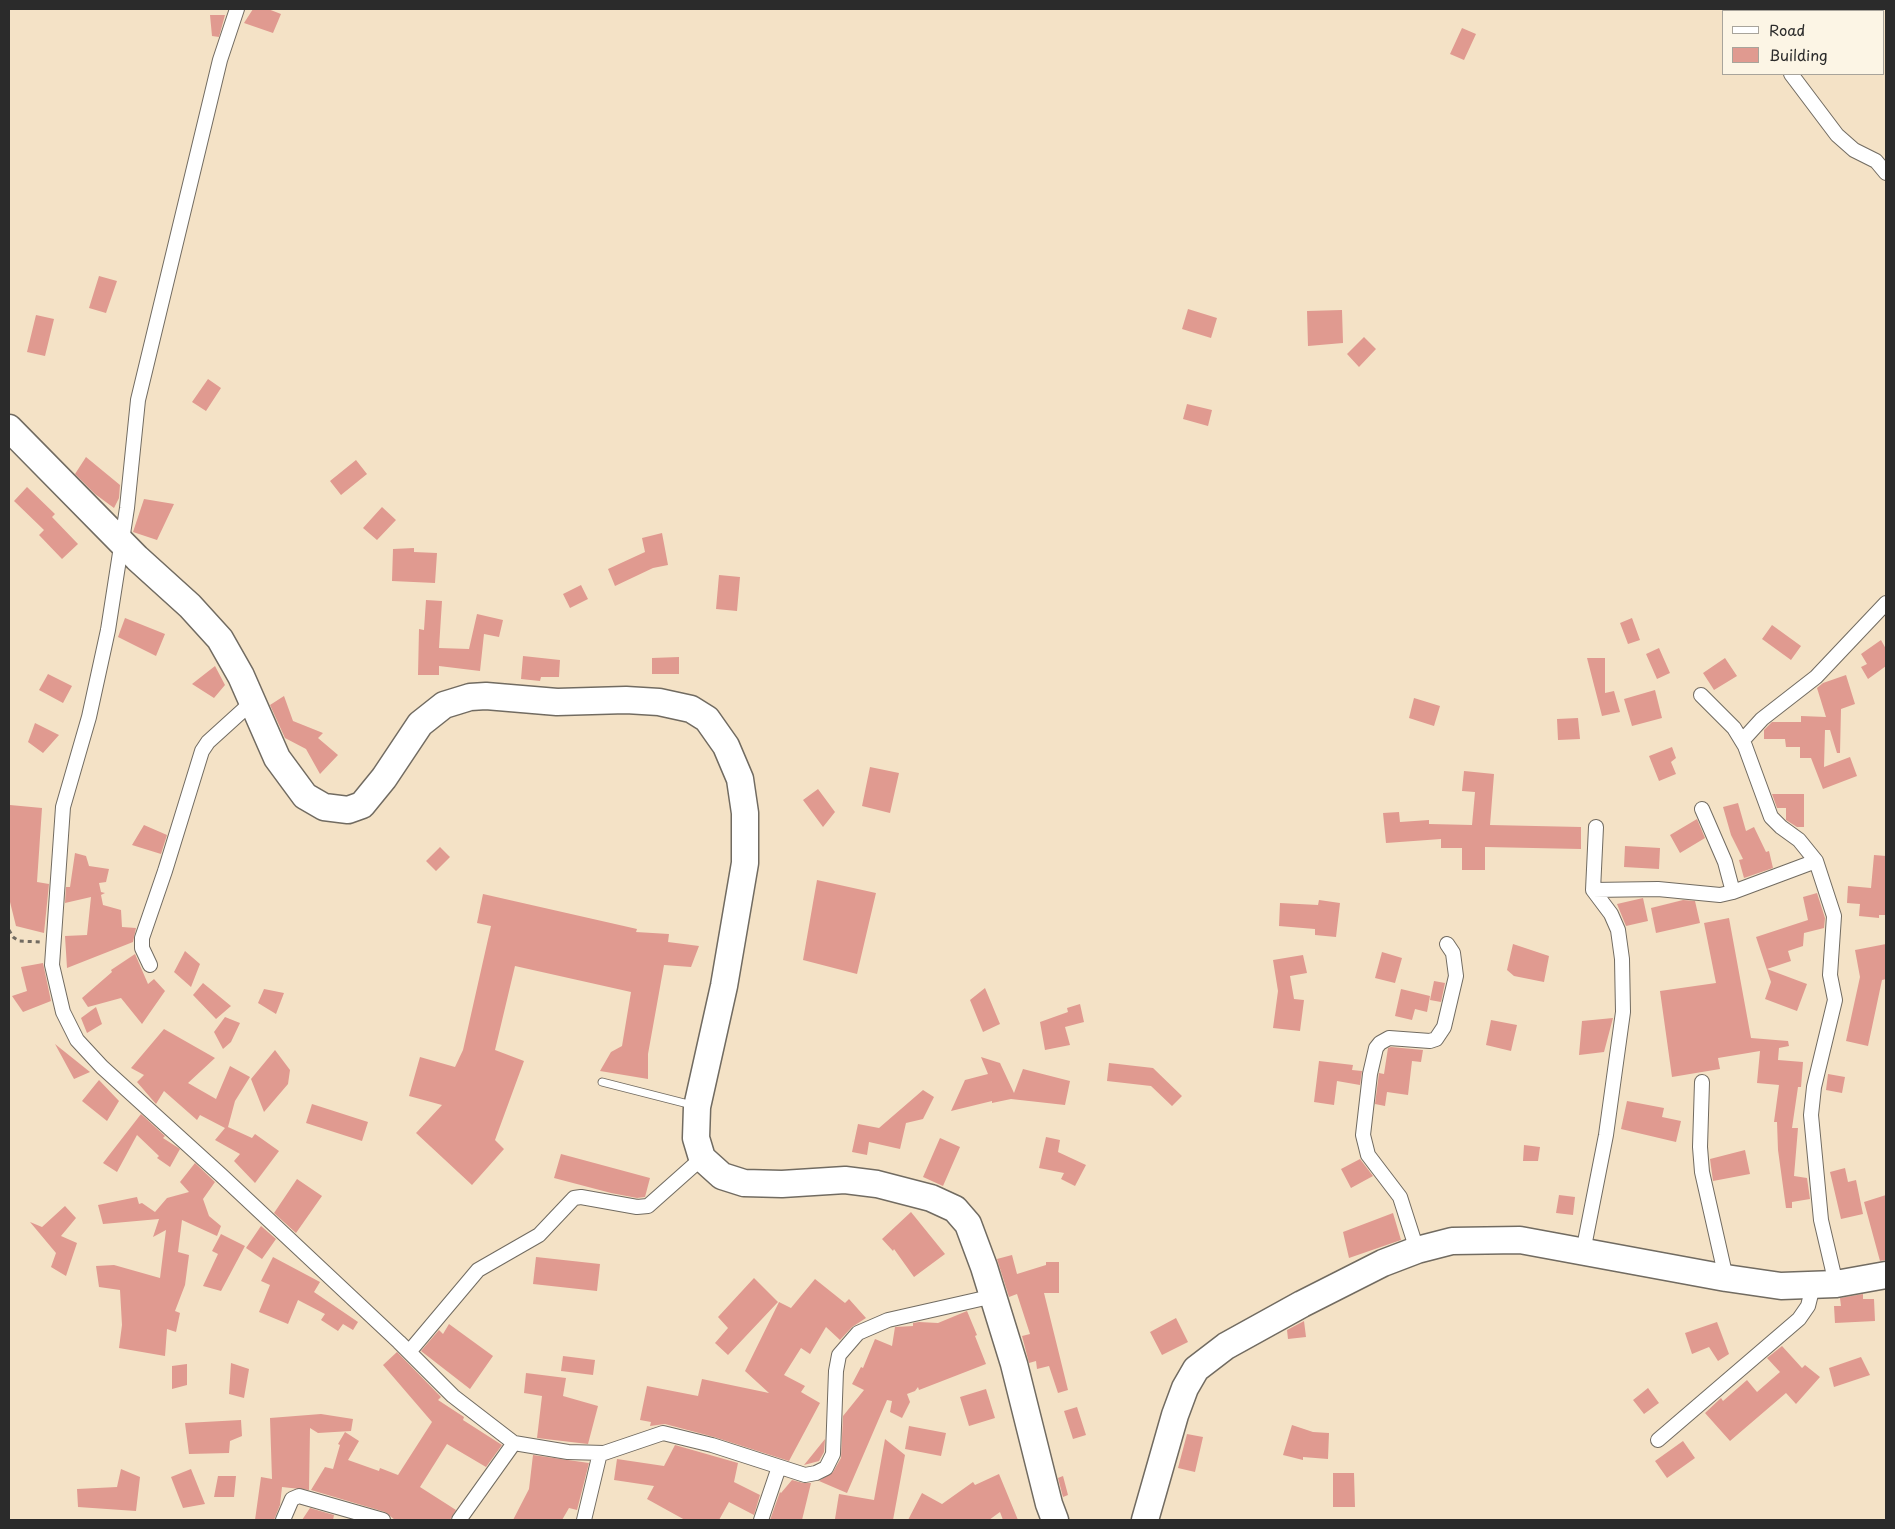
<!DOCTYPE html>
<html>
<head>
<meta charset="utf-8">
<style>
  body { margin:0 }
  #map { position:relative; width:1895px; height:1529px; overflow:hidden; background:#f4e2c6; font-family:"Playpen Sans",sans-serif }
  canvas { display:block }
  .frame { position:absolute; inset:0; border:10px solid #2b2b2b; pointer-events:none }
  .legend { position:absolute; left:1722px; top:10px; width:162px; height:65px; box-sizing:border-box; background:#fcf5e5; border:1px solid #a8a49b; margin:0; padding:6px 9px; list-style:none; font-size:15px; color:#2b2b2b }
  .legend li { display:flex; align-items:center; gap:10px; height:25px }
  .legend b { width:25px; border:1px solid #a8a49b }
</style>
</head>
<body>
<div id="map">
<canvas width="1895" height="1529"></canvas>
<div class="frame"></div>
<ul class="legend">
<li><b style="height:6px;background:#fff"></b>Road</li>
<li><b style="height:14px;background:#e09a90"></b>Building</li>
</ul>
</div>
<script>
const c = document.querySelector('canvas').getContext('2d');
c.lineJoin = 'round';
function fillPath(path, color) {
  c.fillStyle = color;
  c.fill(path, 'evenodd');
}
function poly(rows) {
  const path = new Path2D();
  for (const r of rows) {
    path.moveTo(r[0], r[1]);
    for (let i = 2; i < r.length; i += 2) path.lineTo(r[i], r[i + 1]);
  }
  return path;
}
function stroke(path, color, width, dash) {
  c.strokeStyle = color;
  c.lineWidth = width;
  c.lineCap = dash ? 'butt' : 'round';
  c.setLineDash(dash || []);
  c.stroke(path);
}
fillPath(poly([
  [253,9,268,9,281,14,273,33,244,23],
  [210,15,225,15,219,37,212,36],
  [1462,28,1476,34,1464,60,1450,54],
  [99,276,117,281,106,313,89,308],
  [1188,309,1217,318,1211,338,1182,329],
  [1342,310,1343,343,1308,346,1307,311],
  [36,315,54,319,45,356,27,352],
  [1364,337,1376,349,1359,367,1347,354],
  [208,379,221,388,206,411,192,402],
  [1187,404,1212,410,1208,426,1183,419],
  [86,457,120,485,119,498,114,508,95,494,75,474],
  [356,460,367,474,341,495,330,481],
  [27,487,55,514,52,517,78,544,62,559,39,535,44,530,14,501],
  [144,499,174,504,157,540,133,532],
  [382,507,396,520,377,540,363,528],
  [662,533,668,565,653,568,615,586,608,569,645,552,642,538],
  [414,548,414,552,437,553,435,583,392,581,393,549],
  [719,575,740,577,737,611,716,609],
  [581,585,588,599,570,608,563,594],
  [426,600,442,601,439,648,469,649,477,614,503,620,499,637,484,634,480,671,439,666,439,675,418,675,419,629,424,630],
  [125,618,165,634,156,656,118,637],
  [1632,618,1640,640,1628,644,1620,623],
  [1772,625,1801,646,1791,660,1762,639],
  [1881,640,1886,649,1886,666,1868,679,1861,667,1867,664,1861,654],
  [1659,648,1670,673,1657,679,1646,654],
  [523,656,560,660,559,677,541,677,540,681,521,679],
  [679,657,679,674,652,674,652,658],
  [1587,658,1605,658,1605,693,1614,691,1620,712,1602,716],
  [1725,658,1737,676,1714,690,1703,673],
  [215,666,225,685,214,698,192,684],
  [48,674,72,686,63,703,39,690],
  [1846,675,1855,704,1841,709,1840,753,1837,753,1830,730,1825,730,1824,767,1850,757,1857,776,1823,789,1811,758,1800,758,1800,747,1786,747,1785,739,1764,739,1764,730,1772,722,1801,722,1801,716,1826,717,1817,688,1823,683],
  [1655,690,1662,718,1632,726,1624,699],
  [284,696,293,721,323,733,318,738,338,755,320,774,306,749,285,738,270,705],
  [1414,698,1440,706,1434,726,1409,718],
  [1578,718,1580,739,1558,740,1557,719],
  [35,723,59,735,43,753,28,742],
  [1672,747,1676,758,1671,762,1676,774,1659,781,1649,756],
  [870,767,899,773,890,813,862,806],
  [1464,771,1494,774,1490,825,1581,827,1581,849,1485,847,1485,870,1462,870,1462,848,1441,848,1441,839,1386,843,1383,813,1399,812,1400,822,1429,820,1429,824,1472,825,1475,792,1462,791],
  [818,789,835,812,823,827,803,800],
  [1772,794,1804,794,1804,827,1797,827,1786,820,1786,808,1777,808],
  [1738,803,1746,831,1754,827,1766,852,1769,851,1773,868,1744,878,1739,860,1743,859,1731,835,1723,807],
  [10,805,42,808,37,882,49,884,44,933,16,926,9,898],
  [1697,819,1705,838,1680,853,1670,835],
  [144,825,167,835,161,854,132,845],
  [1625,846,1660,848,1659,869,1624,867],
  [440,847,450,857,436,871,426,861],
  [75,853,86,856,89,866,109,869,106,882,99,883,101,892,105,893,101,895,103,905,121,910,122,927,136,928,133,942,67,968,65,936,87,935,91,897,65,903,66,887,70,887],
  [1874,855,1886,856,1886,915,1879,915,1879,918,1859,916,1860,904,1847,903,1848,886,1871,888],
  [817,880,876,893,857,974,803,960],
  [1817,893,1825,918,1824,928,1804,933,1803,946,1788,951,1791,961,1767,969,1807,984,1797,1011,1765,999,1771,982,1756,937,1808,920,1803,897],
  [483,894,637,929,636,932,669,934,668,942,699,946,691,967,664,965,648,1054,648,1079,600,1071,611,1052,622,1046,631,992,515,966,495,1050,524,1061,495,1140,504,1149,472,1185,416,1133,442,1105,409,1096,420,1057,455,1067,463,1050,491,926,477,923],
  [1643,898,1648,921,1626,926,1617,904],
  [1319,900,1340,903,1336,937,1315,935,1315,929,1279,926,1280,903,1318,905],
  [1683,900,1695,901,1700,923,1656,933,1651,908],
  [1729,918,1751,1038,1788,1041,1789,1046,1779,1048,1778,1060,1803,1062,1801,1087,1798,1087,1792,1128,1798,1128,1794,1176,1807,1178,1810,1199,1792,1202,1792,1208,1786,1208,1778,1150,1777,1122,1774,1122,1779,1085,1757,1083,1760,1051,1718,1058,1720,1069,1672,1077,1660,991,1716,983,1704,923],
  [1513,944,1549,956,1544,982,1514,976,1507,970],
  [1886,944,1886,979,1882,980,1868,1046,1846,1041,1860,977,1855,950],
  [185,951,200,964,191,987,174,972],
  [1382,952,1402,958,1395,983,1375,978],
  [135,954,148,984,154,979,165,991,142,1024,121,998,88,1007,82,998,112,972,111,970],
  [1303,955,1307,973,1290,976,1294,999,1304,1000,1300,1031,1273,1028,1278,991,1273,960],
  [43,963,51,1001,23,1012,12,996,27,991,21,967],
  [1434,981,1445,983,1441,1002,1430,1000],
  [203,983,231,1006,216,1019,193,995],
  [985,988,1000,1024,983,1032,970,1000],
  [264,989,284,993,276,1014,258,1003],
  [1401,989,1430,996,1427,1012,1415,1009,1412,1020,1395,1016],
  [1080,1004,1084,1022,1065,1027,1070,1045,1045,1050,1040,1022,1068,1012,1067,1008],
  [96,1007,102,1024,87,1033,81,1018],
  [225,1017,240,1023,231,1042,223,1049,214,1032],
  [1613,1018,1604,1052,1579,1055,1582,1021],
  [1491,1020,1517,1025,1511,1051,1486,1045],
  [164,1029,215,1058,188,1083,216,1099,230,1066,250,1077,235,1101,228,1127,252,1138,255,1134,279,1151,255,1183,234,1161,240,1154,215,1140,225,1128,200,1115,197,1120,164,1091,156,1104,137,1082,144,1075,131,1068],
  [55,1044,90,1072,74,1079],
  [1391,1047,1423,1050,1421,1062,1412,1061,1408,1095,1387,1092,1385,1106,1375,1104,1379,1073,1384,1074,1388,1048],
  [275,1050,290,1070,288,1084,264,1112,251,1079],
  [981,1057,1000,1063,1014,1093,1023,1069,1070,1081,1065,1105,1011,1099,992,1103,992,1101,951,1111,965,1080,988,1074],
  [1319,1061,1353,1065,1352,1070,1362,1071,1360,1085,1337,1081,1334,1105,1314,1102],
  [1109,1063,1153,1068,1182,1096,1172,1106,1151,1086,1107,1081],
  [1828,1074,1845,1077,1842,1093,1826,1090],
  [99,1080,119,1101,107,1121,82,1101],
  [923,1090,934,1097,923,1119,906,1123,900,1149,869,1142,867,1155,852,1152,858,1124,879,1128],
  [1627,1101,1664,1108,1662,1117,1681,1121,1676,1142,1621,1129],
  [312,1104,368,1122,362,1141,306,1123],
  [141,1114,165,1136,163,1138,180,1149,170,1167,157,1158,159,1156,137,1135,117,1172,103,1163],
  [1046,1137,1060,1140,1058,1152,1086,1165,1075,1186,1061,1179,1064,1173,1039,1168],
  [940,1138,960,1147,943,1186,923,1177],
  [1524,1145,1540,1147,1538,1161,1523,1161],
  [1745,1150,1750,1174,1713,1181,1710,1159],
  [561,1154,650,1178,645,1197,637,1198,611,1193,554,1178],
  [1360,1159,1373,1176,1351,1188,1341,1169],
  [195,1163,215,1182,203,1199,209,1216,221,1226,217,1236,182,1220,178,1252,189,1255,185,1285,175,1311,180,1313,176,1332,167,1329,165,1356,119,1348,122,1325,120,1290,99,1287,96,1266,114,1265,160,1278,166,1230,153,1237,159,1219,103,1224,98,1205,137,1197,139,1204,142,1203,155,1212,167,1198,189,1192,180,1182],
  [1845,1168,1848,1182,1856,1180,1863,1214,1841,1219,1830,1172],
  [297,1179,322,1196,296,1233,274,1213],
  [1559,1195,1575,1197,1573,1215,1556,1213],
  [1886,1195,1886,1260,1880,1261,1864,1202],
  [65,1206,76,1218,61,1236,77,1243,66,1276,51,1267,56,1253,30,1222,42,1227],
  [911,1212,945,1254,914,1277,894,1249,893,1251,882,1239],
  [1393,1213,1401,1240,1349,1258,1343,1232],
  [261,1226,276,1239,262,1259,246,1248],
  [221,1234,245,1246,221,1291,203,1286,218,1254,212,1251],
  [1012,1255,1017,1274,1046,1265,1046,1262,1059,1262,1059,1293,1044,1293,1068,1390,1058,1393,1049,1366,1037,1369,1036,1361,1029,1363,1022,1336,1030,1334,1017,1294,1009,1297,997,1259],
  [273,1257,320,1282,314,1292,358,1322,353,1330,343,1324,338,1331,321,1320,325,1314,298,1300,288,1324,259,1312,270,1285,261,1281],
  [536,1257,600,1264,597,1291,533,1284],
  [754,1278,778,1302,728,1355,715,1343,728,1328,718,1317],
  [815,1279,845,1303,849,1299,866,1318,852,1327,840,1340,826,1327,810,1354,801,1348,784,1375,805,1386,801,1392,820,1403,789,1461,714,1437,665,1424,650,1426,651,1422,640,1420,647,1386,698,1396,702,1379,769,1393,745,1371,779,1302,791,1308],
  [1863,1294,1863,1299,1874,1299,1875,1321,1835,1323,1834,1306,1841,1306,1840,1298],
  [967,1311,977,1335,975,1336,986,1364,919,1390,918,1387,915,1391,907,1394,910,1402,902,1418,890,1412,892,1401,887,1400,847,1493,819,1481,833,1472,841,1458,843,1416,864,1390,852,1384,861,1367,863,1368,875,1339,892,1346,895,1327,913,1326,913,1323,919,1322,938,1323],
  [1176,1318,1188,1342,1162,1355,1150,1332],
  [1304,1321,1306,1337,1288,1339,1287,1330],
  [1717,1322,1729,1354,1718,1361,1709,1347,1692,1354,1685,1333],
  [449,1324,493,1356,470,1389,421,1351,439,1330,443,1334],
  [1782,1346,1802,1368,1805,1365,1820,1377,1796,1404,1786,1393,1730,1441,1705,1413,1721,1398,1723,1401,1747,1380,1757,1392,1780,1372,1767,1358],
  [397,1352,441,1397,438,1400,464,1417,463,1420,502,1445,486,1467,447,1444,420,1487,456,1510,450,1520,395,1520,385,1512,311,1490,325,1467,333,1469,340,1445,338,1444,345,1432,359,1441,348,1460,379,1471,380,1468,398,1475,432,1422,383,1365],
  [563,1356,595,1360,593,1375,561,1371],
  [1861,1357,1870,1375,1834,1387,1829,1368],
  [231,1363,249,1369,244,1398,229,1394],
  [187,1364,187,1385,172,1389,172,1366],
  [526,1373,566,1378,563,1396,598,1406,588,1444,537,1438,542,1396,524,1393],
  [1648,1388,1659,1403,1644,1414,1633,1400],
  [986,1389,995,1418,969,1426,960,1397],
  [1077,1407,1086,1435,1073,1439,1064,1411],
  [321,1414,353,1419,351,1431,318,1433,310,1428,309,1490,282,1487,280,1505,274,1520,255,1520,261,1477,272,1479,270,1418],
  [241,1420,242,1436,230,1441,229,1453,189,1454,185,1423],
  [1292,1425,1313,1432,1329,1433,1328,1459,1303,1457,1303,1460,1283,1455],
  [909,1426,946,1433,941,1456,905,1449],
  [1187,1434,1203,1437,1195,1472,1178,1468],
  [825,1439,824,1452,819,1461,804,1465],
  [885,1439,905,1455,893,1520,835,1519,839,1494,874,1500],
  [1683,1441,1695,1458,1667,1478,1655,1461],
  [675,1445,738,1463,734,1482,760,1495,754,1515,729,1502,719,1520,685,1520,647,1499,654,1486,614,1480,617,1459,664,1466],
  [533,1455,589,1463,577,1510,569,1508,562,1520,513,1520,529,1489],
  [121,1469,140,1477,136,1511,78,1507,77,1489,117,1487],
  [191,1469,205,1504,183,1508,171,1477],
  [1333,1473,1354,1473,1355,1507,1333,1507],
  [999,1474,1018,1520,1003,1520,1000,1512,989,1520,908,1520,922,1493,942,1504,973,1482,975,1485],
  [218,1476,236,1476,234,1497,214,1497],
  [1063,1476,1068,1495,1063,1497,1058,1478],
  [792,1480,803,1483,811,1483,802,1520,770,1520,780,1492,781,1493],
  [310,1508,334,1515,333,1520,302,1520]
]), '#e09a90');
const lane = poly([
  [602,1082,692,1105]
]);
const street = poly([
  [237,9,220,60,138,400,127,508,108,630,89,717,63,807,52,965,63,1012,77,1040,102,1067,222,1176,399,1342,453,1396,514,1443,568,1452,604,1453,663,1433,712,1445,805,1475,816,1473,826,1468,833,1454,836,1371,839,1355,858,1333,888,1320,994,1296],
  [1751,9,1752,11],
  [1791,74,1837,135,1854,150,1876,161,1886,173],
  [1701,695,1734,728,1745,746,1771,817,1781,827,1799,840,1816,861,1834,916,1830,975,1835,1000,1814,1087,1811,1115,1821,1220,1836,1284],
  [1742,741,1762,719,1816,677,1886,603],
  [1702,809,1725,862,1733,892],
  [1593,890,1658,889,1720,895,1733,892,1816,861],
  [150,965,142,948,142,938,165,871,202,751,208,742,251,703],
  [1702,1082,1700,1147,1702,1172,1726,1278],
  [1417,1250,1400,1197,1368,1155,1363,1135,1370,1074,1376,1048,1380,1043,1389,1038,1430,1041,1436,1039,1444,1027,1456,976,1453,953,1447,944],
  [1583,1252,1606,1135,1623,1012,1622,959,1618,930,1611,914,1593,890,1596,827],
  [409,1352,478,1270,539,1235,574,1198,581,1197,637,1207,648,1206,702,1158],
  [1658,1440,1799,1319,1808,1306,1813,1286],
  [283,1520,292,1499,299,1496,383,1520],
  [459,1520,514,1443],
  [584,1520,600,1453],
  [761,1520,779,1467]
]);
const highway = poly([
  [9,428,137,558,190,606,220,639,241,676,277,758,305,796,324,807,348,810,362,805,384,778,420,724,444,705,470,697,486,696,557,702,626,700,659,702,691,709,707,719,726,746,740,779,745,813,745,863,724,986,697,1107,696,1138,702,1158,722,1176,744,1183,782,1184,845,1180,877,1184,931,1198,955,1209,968,1224,984,1267,1014,1364,1049,1504,1055,1520],
  [1145,1520,1175,1415,1185,1388,1196,1369,1226,1346,1302,1304,1383,1263,1417,1250,1452,1241,1520,1240,1726,1278,1781,1286,1836,1284,1886,1275]
]);
stroke(lane, '#716b61', 9);
stroke(street, '#716b61', 16);
stroke(highway, '#716b61', 29);
stroke(poly([
  [9,930,13,937,19,941,40,942]
]), '#716b61', 3, [4, 4]);
stroke(lane, '#fff', 7);
stroke(street, '#fff', 14);
stroke(highway, '#fff', 26);
</script>
</body>
</html>
